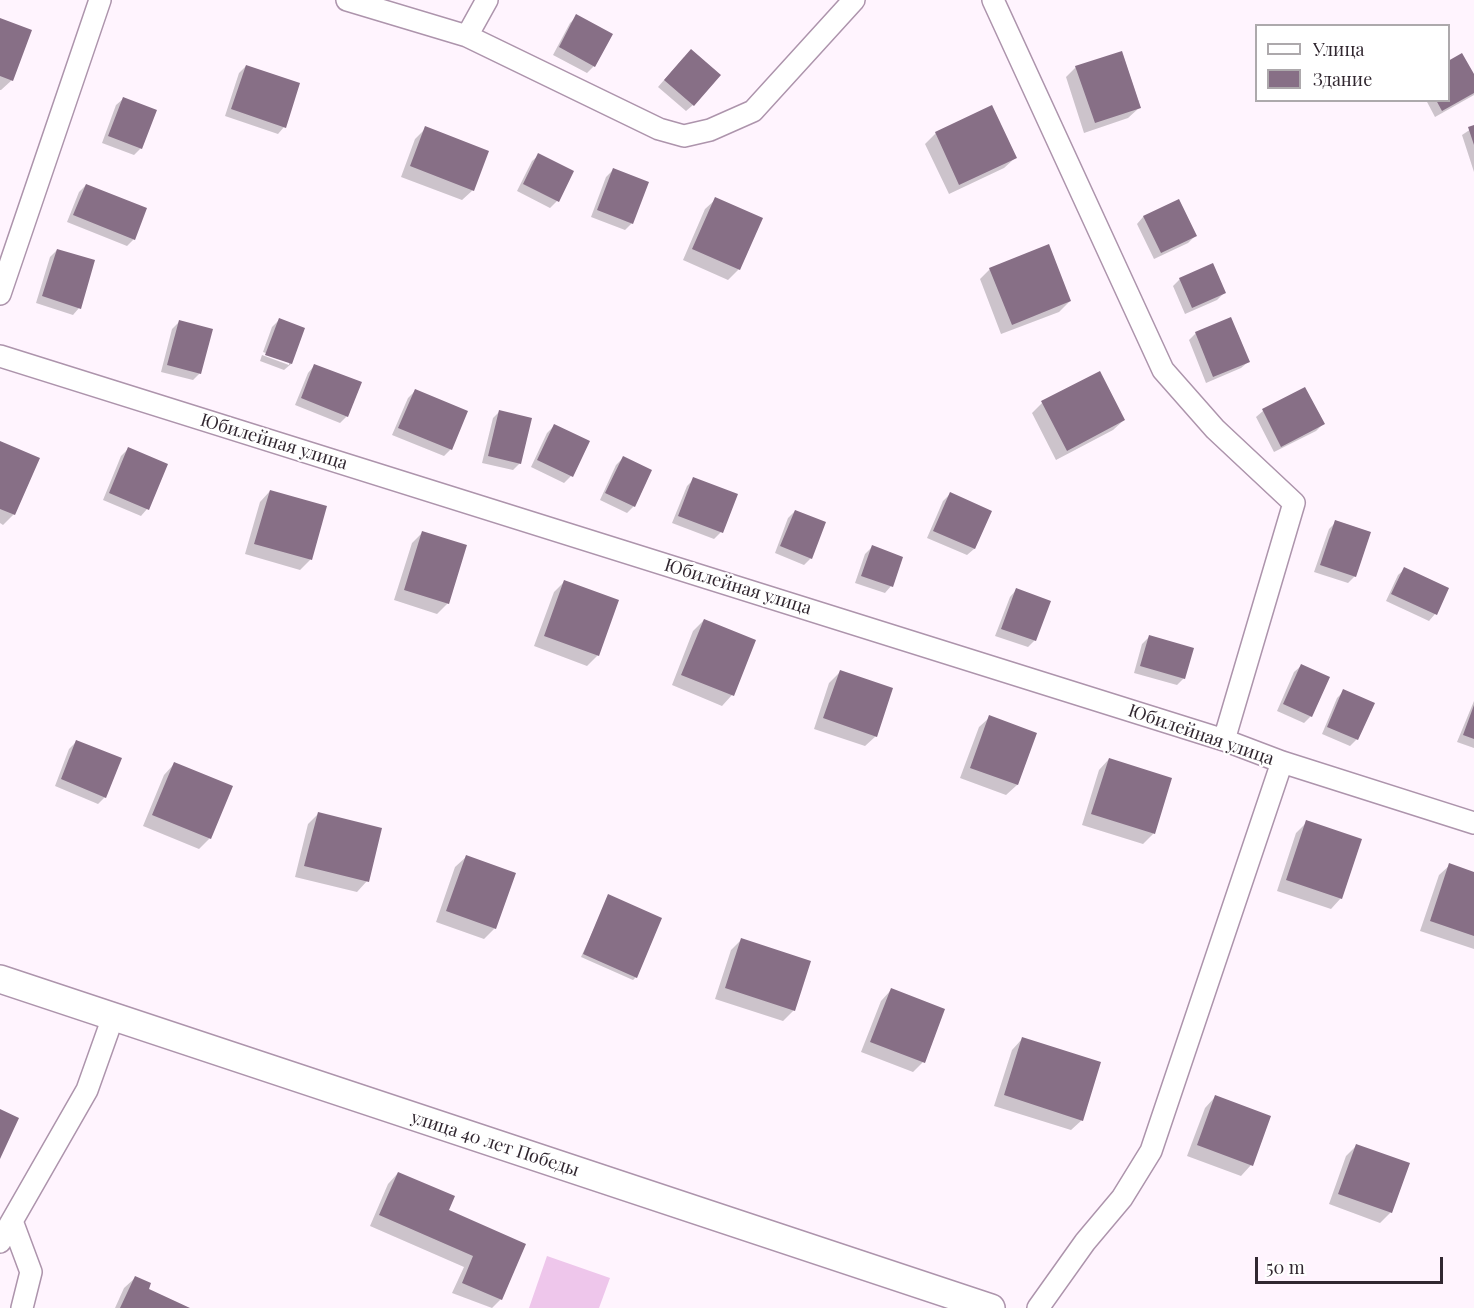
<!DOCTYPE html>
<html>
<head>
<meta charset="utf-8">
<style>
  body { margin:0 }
  #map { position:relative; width:1474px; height:1308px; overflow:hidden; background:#fff4fe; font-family:"Playfair Display",serif }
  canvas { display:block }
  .legend { position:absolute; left:1255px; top:24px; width:195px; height:78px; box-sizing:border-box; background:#fff; border:2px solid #ada9ac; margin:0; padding:8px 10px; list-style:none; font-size:18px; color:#312730 }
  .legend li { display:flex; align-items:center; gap:12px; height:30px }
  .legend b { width:30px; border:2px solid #ada9ac }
  .scale { position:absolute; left:1255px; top:1257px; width:188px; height:27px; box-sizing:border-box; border:3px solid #312730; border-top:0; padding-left:8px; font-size:18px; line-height:21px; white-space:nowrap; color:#312730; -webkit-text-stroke:4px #fff; paint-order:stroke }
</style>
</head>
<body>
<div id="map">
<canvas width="1474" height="1308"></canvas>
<ul class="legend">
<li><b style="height:8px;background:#fff"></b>Улица</li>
<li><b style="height:16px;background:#876f86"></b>Здание</li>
</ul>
<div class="scale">50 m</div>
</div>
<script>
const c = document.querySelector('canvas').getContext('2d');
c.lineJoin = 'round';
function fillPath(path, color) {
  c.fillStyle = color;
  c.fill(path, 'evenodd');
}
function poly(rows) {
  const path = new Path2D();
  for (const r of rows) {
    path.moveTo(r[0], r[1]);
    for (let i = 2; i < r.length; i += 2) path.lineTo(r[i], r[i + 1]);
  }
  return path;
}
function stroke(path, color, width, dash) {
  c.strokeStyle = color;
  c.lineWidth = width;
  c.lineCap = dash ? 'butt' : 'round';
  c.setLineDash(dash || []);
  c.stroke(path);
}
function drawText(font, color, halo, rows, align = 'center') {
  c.font = font + ' "Playfair Display",serif';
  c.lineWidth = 4.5;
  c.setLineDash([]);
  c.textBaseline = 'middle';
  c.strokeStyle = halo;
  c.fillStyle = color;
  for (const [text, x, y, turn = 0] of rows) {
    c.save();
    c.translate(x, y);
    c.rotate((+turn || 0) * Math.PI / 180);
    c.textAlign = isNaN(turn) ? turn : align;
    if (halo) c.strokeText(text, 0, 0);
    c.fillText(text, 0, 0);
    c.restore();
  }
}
fillPath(poly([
  [547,1256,610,1278,599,1308,529,1308]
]), '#eec6eb');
fillPath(poly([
  [577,16,611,35,594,66,587,73,553,55,570,23],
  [0,19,12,80,1,90,0,90],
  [684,57,693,105,686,111,658,87],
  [246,66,284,127,278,134,225,116,239,73],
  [1076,67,1139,108,1128,118,1084,133,1066,77],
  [1474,77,1474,95,1435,117,1426,100,1448,100],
  [123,99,141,148,134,155,102,143,116,105],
  [1474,127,1474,172,1462,135],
  [426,128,473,190,462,200,401,177,415,139],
  [936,133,1015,158,1004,168,949,194,925,144],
  [539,155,557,201,550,208,517,191,532,161],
  [613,170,632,223,625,230,591,217,606,177],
  [86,185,134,239,127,246,67,222,79,192],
  [716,199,739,269,728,280,683,260,705,209],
  [1178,201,1195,236,1188,243,1154,259,1137,224,1143,217],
  [57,250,79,308,73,315,36,303,50,257],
  [990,269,1070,301,1059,312,1001,334,980,279],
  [1180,279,1224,293,1217,300,1185,314,1173,286],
  [1230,319,1248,362,1241,368,1206,383,1189,340,1196,333],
  [279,320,303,329,291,364,284,370,260,361,262,355,289,365,289,362,263,352,272,327],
  [179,322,200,373,193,380,161,372,172,329],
  [314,366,347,416,340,423,295,405,308,373],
  [1305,389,1323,424,1316,431,1274,452,1256,417,1263,411],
  [415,391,466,412,450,450,444,456,392,435,408,398],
  [1042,403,1124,420,1113,430,1056,460,1032,413],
  [500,411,520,463,513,470,482,463,493,418],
  [554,426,571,476,564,483,531,467,547,433],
  [0,443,14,514,3,525,0,523],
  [128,449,147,509,141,516,103,500,121,456],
  [623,458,634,506,627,513,600,500,616,465],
  [694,479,736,495,721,532,714,539,672,523,687,486],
  [270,491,325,507,310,560,300,570,245,554,260,502],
  [950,494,990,512,974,549,967,555,927,538,943,501],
  [795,511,811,558,804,565,775,553,788,518],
  [1336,522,1355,576,1348,583,1314,572,1329,529],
  [422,533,448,603,437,614,394,600,412,543],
  [872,547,891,586,885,593,855,583,865,554],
  [1405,569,1447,589,1435,614,1429,621,1386,601,1398,575],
  [565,581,598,655,587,666,534,646,554,592],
  [1016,590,1035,640,1028,647,995,636,1010,597],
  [704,620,732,695,722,706,672,685,693,631],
  [1149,637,1184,678,1177,685,1134,673,1142,644],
  [1301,666,1311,716,1304,723,1277,711,1294,672],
  [840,672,876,736,865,746,814,729,829,683],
  [1344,691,1357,739,1350,746,1322,734,1337,698],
  [1474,701,1474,748,1457,742],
  [990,717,1035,734,1017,785,1006,795,960,778,979,727],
  [76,742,105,797,98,804,55,786,69,749],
  [1109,759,1171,779,1153,834,1143,844,1082,825,1099,770],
  [174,764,210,838,199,849,143,826,164,775],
  [319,813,367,881,357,892,295,877,308,824],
  [1307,822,1341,898,1331,909,1277,891,1296,833],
  [466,857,495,928,484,939,436,922,455,867],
  [1450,865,1474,873,1474,949,1420,931,1439,875],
  [609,896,636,977,633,980,581,957],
  [742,939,794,1010,783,1021,715,999,731,950],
  [891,990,923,1062,913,1072,861,1052,881,1001],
  [1022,1039,1082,1120,1071,1130,994,1106,1012,1050],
  [1215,1097,1251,1165,1241,1176,1187,1156,1205,1108],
  [1357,1145,1391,1212,1380,1223,1329,1204,1346,1156],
  [398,1173,447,1211,501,1299,492,1308,452,1293,464,1267,370,1226,388,1184],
  [135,1278,147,1290,186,1308,115,1308,124,1288]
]), '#0003');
fillPath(poly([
  [576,14,613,34,595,67,559,47],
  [0,18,32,30,13,81,0,76],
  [691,49,721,75,694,106,664,80],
  [1122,51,1141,108,1095,123,1075,66],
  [1462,53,1474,74,1474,93,1442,111,1436,100,1448,100,1448,61],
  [246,65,300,83,286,128,231,109],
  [123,97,157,110,142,149,108,136],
  [992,105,1017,158,959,185,935,132],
  [1474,125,1474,145,1468,127],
  [425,126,489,151,474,191,410,166],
  [538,153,574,171,559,202,523,184],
  [613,168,649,182,633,224,597,210],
  [86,184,147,208,135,240,73,215],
  [715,197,763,218,740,270,692,249],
  [1179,199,1197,236,1161,253,1143,216],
  [1049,244,1071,301,1012,325,989,268],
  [57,249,95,260,81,309,42,296],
  [1213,263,1226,293,1192,308,1179,278],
  [1231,317,1250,362,1213,377,1195,332],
  [279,318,305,328,292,364,265,355],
  [179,320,213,329,201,374,167,365],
  [314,364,362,382,348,417,301,398],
  [1100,371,1125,420,1067,451,1041,401],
  [1305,387,1325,424,1281,447,1262,409],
  [415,389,468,411,452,450,398,428],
  [499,410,532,418,521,464,488,456],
  [554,424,590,441,573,477,537,460],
  [0,441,40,458,15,515,0,509],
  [128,447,168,464,149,510,109,493],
  [623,456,652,470,635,507,605,493],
  [693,477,738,494,723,533,678,516],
  [270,490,327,506,312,560,254,544],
  [950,492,992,511,975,549,933,531],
  [795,510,826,522,812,559,780,546],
  [1335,520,1371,532,1356,577,1320,565],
  [422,531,467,545,449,604,404,590],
  [872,545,903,557,893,587,861,576],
  [1404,567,1449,588,1437,615,1391,594],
  [564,580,619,600,599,656,544,636],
  [1016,588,1051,601,1036,641,1001,629],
  [704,619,756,640,734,696,681,675],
  [1149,635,1194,648,1185,679,1140,666],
  [1301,664,1330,677,1312,717,1283,704],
  [840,670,893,688,877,737,823,718],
  [1343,689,1375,703,1358,740,1327,727],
  [1474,705,1474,739,1463,735],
  [989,715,1037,733,1018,785,970,768],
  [76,740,122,758,106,798,61,779],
  [1109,758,1172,778,1155,834,1091,814],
  [174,762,233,786,211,839,152,815],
  [318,812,382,828,369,882,304,866],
  [1306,820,1362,839,1342,899,1286,880],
  [466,855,516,873,496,929,446,911],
  [1449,863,1474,872,1474,936,1430,921],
  [608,894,662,918,637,978,583,954],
  [741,938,811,961,795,1011,725,988],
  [891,988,945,1009,925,1063,870,1042],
  [1022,1037,1101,1062,1083,1121,1004,1095],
  [1215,1095,1271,1116,1253,1166,1197,1145],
  [0,1109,19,1118,0,1159],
  [1356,1144,1410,1163,1392,1213,1338,1194],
  [398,1172,455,1196,449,1210,526,1244,502,1300,462,1283,473,1256,379,1215],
  [135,1276,151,1283,149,1289,190,1308,120,1308]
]), '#876f86');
const minor = poly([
  [347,0,467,36,659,129,684,136,710,130,753,111,854,0],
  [993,0,1163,370,1215,429,1294,503,1224,740],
  [467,36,487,0],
  [0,294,100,0],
  [0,356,1224,740,1282,762,1474,823],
  [12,1221,31,1272,22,1308],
  [0,1242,87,1090,113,1017],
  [1038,1308,1085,1242,1122,1198,1151,1151,1282,762]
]);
const tertiary = poly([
  [0,979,991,1308]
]);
stroke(minor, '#ad94ac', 24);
stroke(tertiary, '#ad94ac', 30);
stroke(minor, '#fff', 21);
stroke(tertiary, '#fff', 27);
drawText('18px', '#312730', '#fff', [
  ["Юбилейная улица",274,442,17],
  ["Юбилейная улица",738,587,17],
  ["Юбилейная улица",1201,735,19],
  ["улица 40 лет Победы",495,1144,18]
]);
</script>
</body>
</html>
